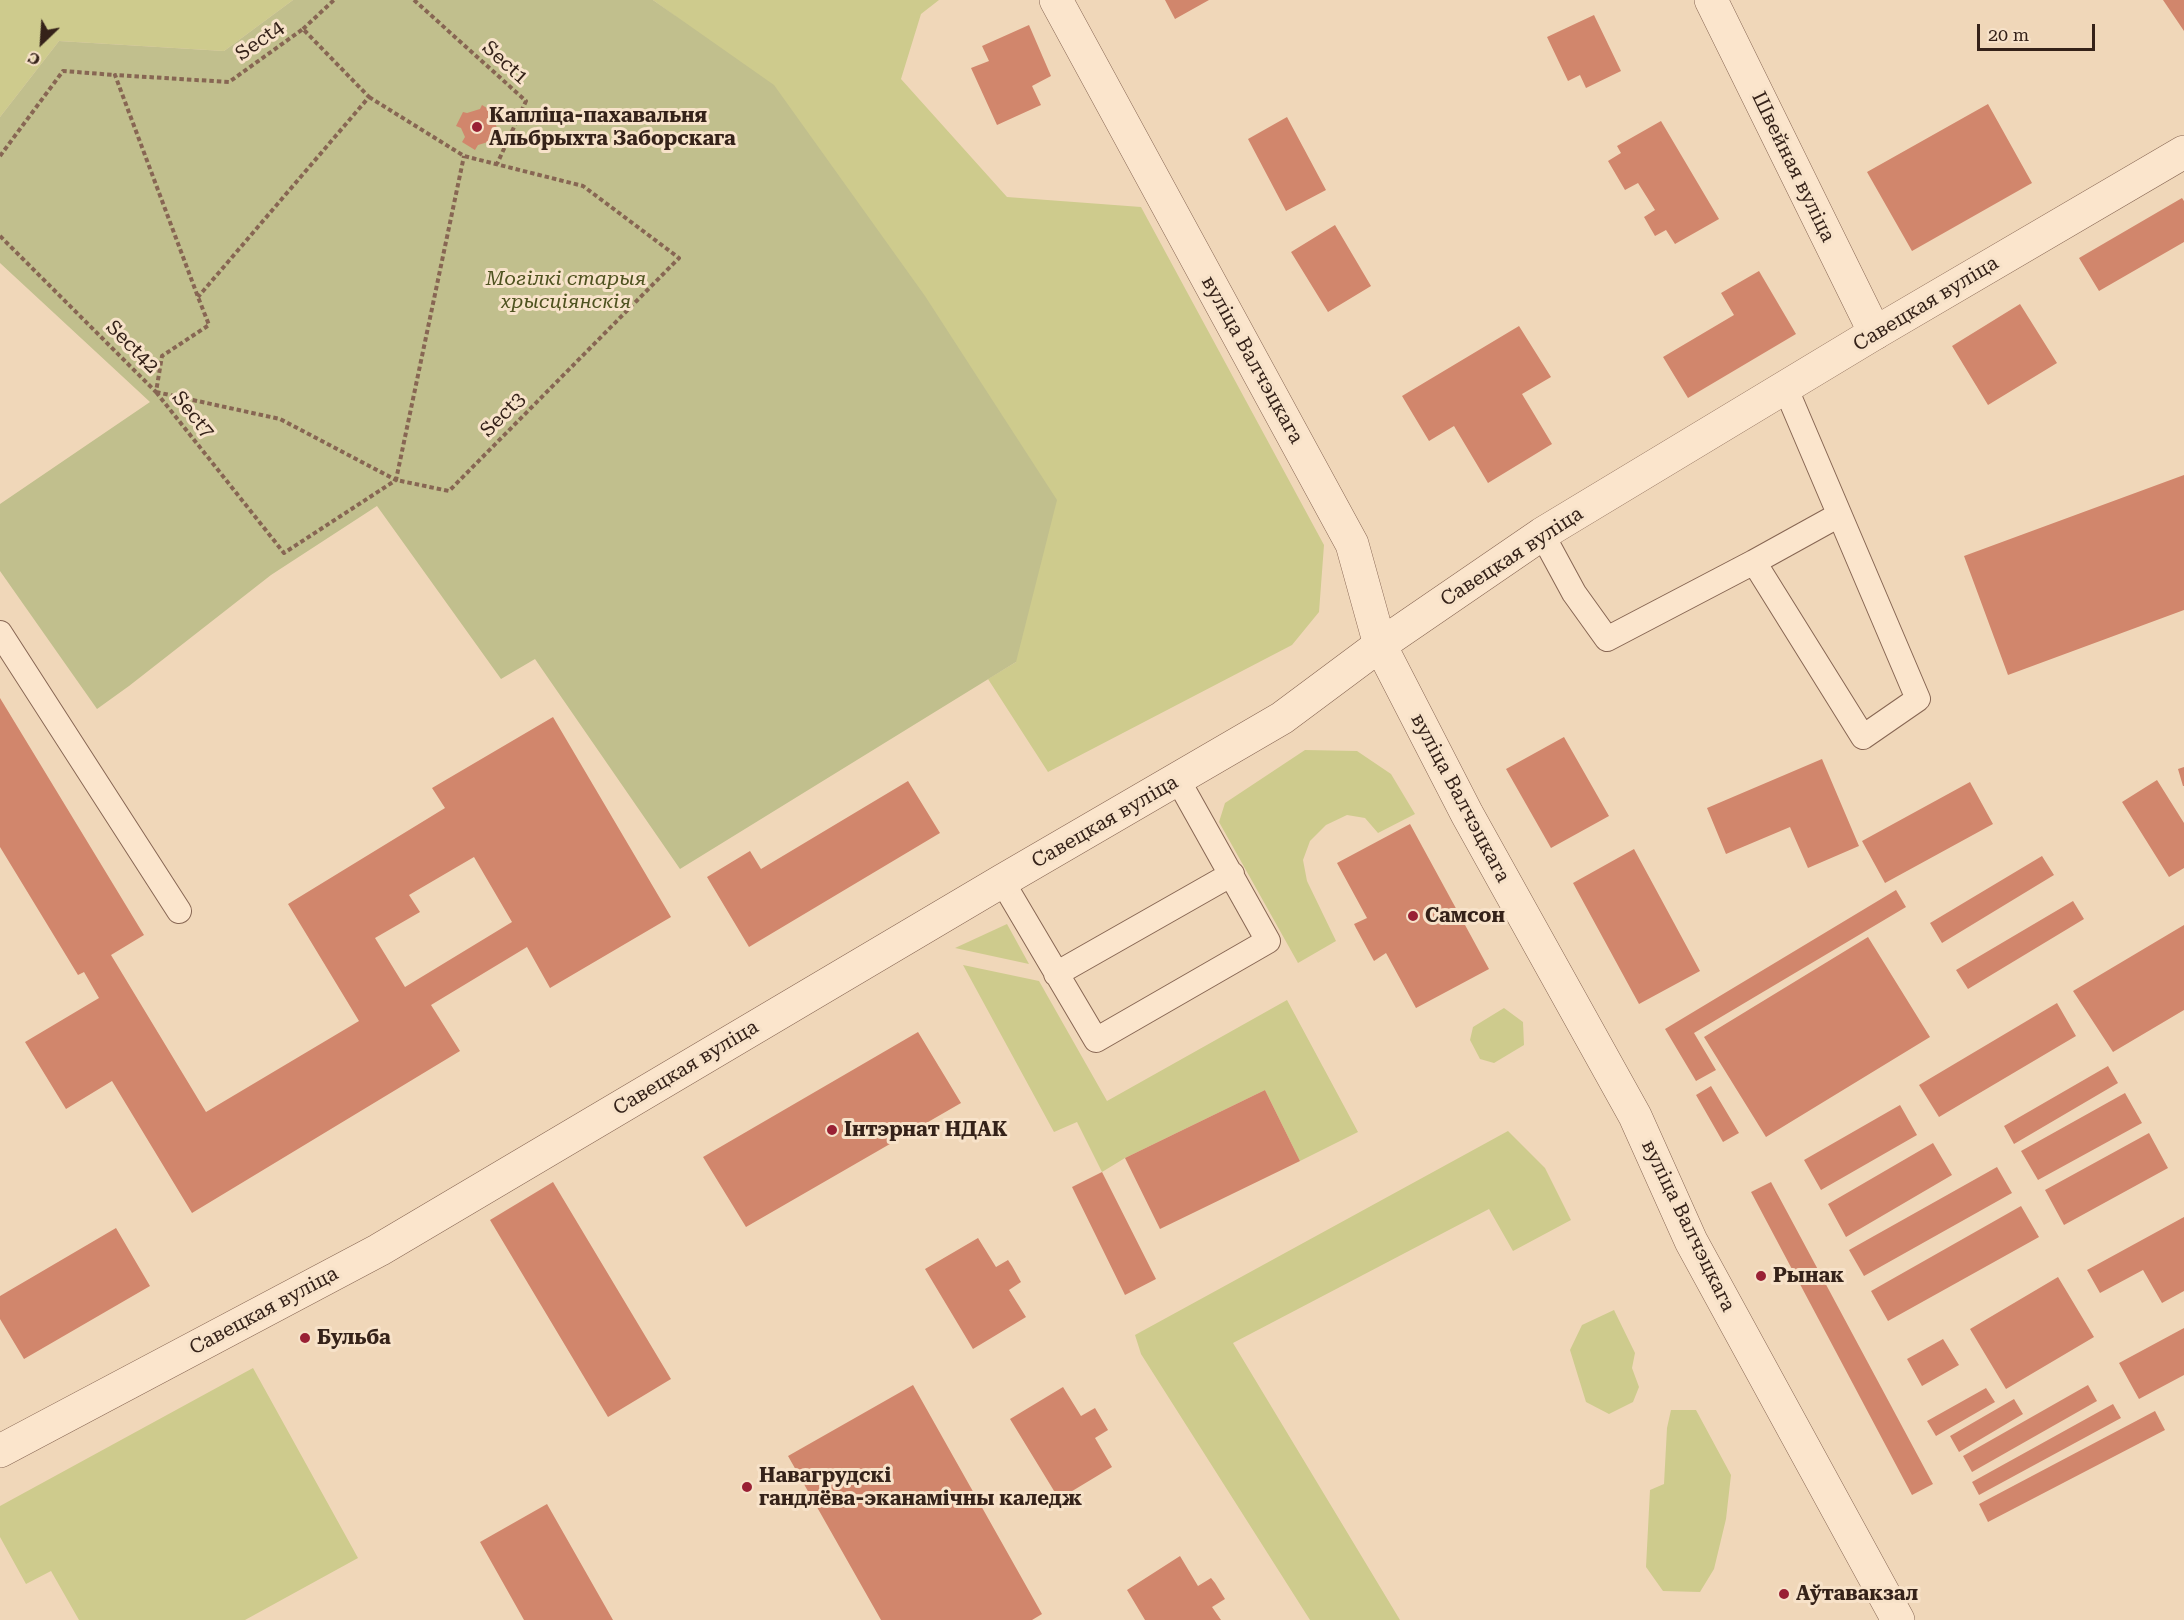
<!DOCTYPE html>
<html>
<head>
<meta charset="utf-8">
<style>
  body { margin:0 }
  #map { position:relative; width:2184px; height:1620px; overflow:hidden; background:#f0d7b9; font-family:"Roboto Serif",serif }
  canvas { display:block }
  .north { position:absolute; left:12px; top:12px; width:60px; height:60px; -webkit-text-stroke:4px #f7e2c9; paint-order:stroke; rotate:205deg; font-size:16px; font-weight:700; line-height:24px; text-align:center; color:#352219 }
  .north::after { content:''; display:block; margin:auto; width:21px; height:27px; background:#352219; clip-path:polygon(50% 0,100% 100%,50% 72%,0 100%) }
  .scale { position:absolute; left:1977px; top:24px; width:118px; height:27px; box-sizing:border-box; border:3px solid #352219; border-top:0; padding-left:8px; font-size:18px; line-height:21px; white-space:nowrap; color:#352219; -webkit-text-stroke:4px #f7e2c9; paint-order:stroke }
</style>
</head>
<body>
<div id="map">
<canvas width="2184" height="1620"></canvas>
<div class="north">С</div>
<div class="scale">20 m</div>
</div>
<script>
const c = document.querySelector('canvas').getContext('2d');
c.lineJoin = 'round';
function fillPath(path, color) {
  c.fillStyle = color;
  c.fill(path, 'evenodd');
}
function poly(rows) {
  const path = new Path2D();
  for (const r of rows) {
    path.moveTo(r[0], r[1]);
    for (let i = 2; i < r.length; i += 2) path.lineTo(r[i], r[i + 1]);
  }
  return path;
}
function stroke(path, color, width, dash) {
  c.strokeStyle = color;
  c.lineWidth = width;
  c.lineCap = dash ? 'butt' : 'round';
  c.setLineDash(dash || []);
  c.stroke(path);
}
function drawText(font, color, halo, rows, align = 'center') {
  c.font = font + ' "Roboto Serif",serif';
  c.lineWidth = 6;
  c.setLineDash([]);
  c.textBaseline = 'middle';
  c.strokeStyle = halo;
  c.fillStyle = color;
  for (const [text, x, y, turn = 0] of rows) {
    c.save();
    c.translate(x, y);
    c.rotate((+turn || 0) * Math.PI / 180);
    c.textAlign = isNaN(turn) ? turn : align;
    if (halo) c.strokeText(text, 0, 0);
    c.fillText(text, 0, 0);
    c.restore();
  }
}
fillPath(poly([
  [0,0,293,0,224,51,59,41,0,117],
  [653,0,939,0,921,14,901,79,1007,197,1141,207,1324,545,1319,612,1292,645,1048,772,988,679,1016,662,675,16],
  [1305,750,1357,751,1391,774,1415,814,1378,833,1365,818,1347,815,1326,825,1310,841,1303,860,1307,881,1336,941,1298,963,1219,822,1225,803],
  [1007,924,1029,964,955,948],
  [963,965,1039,981,1107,1101,1287,1000,1358,1132,1300,1161,1265,1090,1125,1158,1102,1172,1077,1122,1054,1132],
  [1504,1008,1523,1022,1524,1045,1494,1063,1480,1059,1470,1040,1473,1027],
  [1508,1131,1545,1168,1571,1220,1513,1251,1489,1209,1233,1343,1400,1620,1310,1620,1141,1354,1135,1335],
  [1614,1310,1635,1353,1632,1368,1639,1387,1633,1402,1609,1414,1586,1402,1570,1350,1582,1325],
  [253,1368,358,1558,245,1620,79,1620,51,1571,26,1584,0,1537,0,1506],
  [1671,1410,1696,1410,1731,1475,1726,1519,1714,1569,1700,1592,1663,1591,1646,1567,1650,1490,1664,1484,1667,1428]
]), '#cecb8d');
fillPath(poly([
  [293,0,653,0,774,85,925,296,1057,500,1016,662,680,869,535,659,501,679,377,506,271,575,129,686,97,709,0,571,0,504,150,402,0,263,0,117,59,41,224,51]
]), '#c1bf8d');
fillPath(poly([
  [1165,0,1209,0,1175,19],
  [2163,0,2184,0,2184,31],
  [1594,15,1621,71,1586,88,1580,75,1568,81,1547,37],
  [1029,25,1051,76,1032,86,1041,105,997,125,971,68,989,61,982,46],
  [1988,104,2032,183,1912,251,1867,172],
  [482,105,495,113,493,117,497,128,500,130,493,144,488,142,478,145,475,150,462,142,465,137,461,128,456,126,463,112,467,113,480,109],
  [1287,117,1326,190,1286,211,1248,139],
  [1661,121,1719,219,1675,244,1666,230,1655,236,1644,217,1655,210,1638,183,1625,190,1608,161,1621,153,1617,146],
  [2182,198,2184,201,2184,242,2099,291,2079,258],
  [1335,225,1371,286,1328,312,1291,252],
  [1759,271,1796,334,1688,398,1663,357,1734,315,1721,293],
  [2020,304,2057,363,1988,405,1952,346],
  [1519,326,1551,377,1522,394,1552,444,1488,483,1454,426,1429,441,1402,396],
  [2184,475,2184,610,2008,675,1964,556],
  [0,698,144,935,111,955,206,1112,359,1021,288,904,445,808,432,788,553,717,671,917,550,988,527,947,431,1005,460,1051,192,1213,112,1081,66,1109,25,1042,99,998,84,972,78,975,0,847],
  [474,857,512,922,405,987,375,938,420,912,409,895],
  [1564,737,1609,816,1551,848,1506,769],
  [1822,759,1859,846,1808,868,1790,827,1726,854,1707,808],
  [2184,767,2184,786,2183,786,2178,769],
  [2157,780,2184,823,2184,868,2169,877,2122,802],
  [908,781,940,833,749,947,707,877,750,851,761,869],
  [1970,782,1993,824,1885,883,1862,841],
  [1410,824,1489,969,1416,1008,1386,953,1374,961,1356,928,1354,924,1367,918,1337,863],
  [1634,849,1700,971,1639,1004,1573,883],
  [2042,856,2054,875,1942,943,1930,923],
  [1896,890,1906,907,1694,1033,1716,1070,1696,1081,1665,1029],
  [2073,901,2084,919,1968,989,1956,970],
  [2184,925,2184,1010,2113,1052,2073,991],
  [1868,937,1930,1037,1766,1137,1704,1037],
  [2057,1003,2076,1036,1939,1117,1919,1085],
  [918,1032,961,1103,746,1227,703,1157],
  [2108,1066,2118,1083,2014,1144,2004,1126],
  [1711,1086,1739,1133,1723,1142,1696,1095],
  [1265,1090,1300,1161,1160,1229,1125,1158],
  [2125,1093,2142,1123,2038,1180,2021,1151],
  [1900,1105,1917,1135,1821,1190,1804,1160],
  [2149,1133,2168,1168,2064,1225,2045,1190],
  [1933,1143,1952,1175,1846,1237,1828,1204],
  [1997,1167,2012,1193,1864,1276,1849,1250],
  [1102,1172,1156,1279,1125,1295,1072,1187],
  [553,1182,671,1379,608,1417,490,1220],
  [1771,1182,1933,1484,1912,1495,1751,1192],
  [2021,1206,2039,1237,1888,1321,1871,1291],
  [2184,1217,2184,1291,2162,1303,2143,1270,2100,1293,2087,1270],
  [116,1228,150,1286,24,1359,0,1319,0,1296],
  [978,1238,996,1267,1008,1260,1012,1266,1021,1282,1009,1290,1026,1317,973,1349,925,1269],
  [2058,1277,2094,1337,2006,1389,1970,1329],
  [2184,1328,2184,1375,2139,1399,2119,1363],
  [1943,1339,1959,1365,1922,1386,1907,1359],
  [913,1385,1042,1614,1032,1620,881,1620,788,1456],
  [2088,1385,2097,1401,1972,1472,1963,1456],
  [1063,1387,1081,1416,1095,1408,1108,1430,1095,1438,1112,1467,1059,1499,1010,1419],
  [1986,1388,1995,1402,1936,1436,1927,1421],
  [2014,1399,2023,1414,1959,1452,1950,1436],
  [2113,1404,2121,1418,1979,1495,1972,1482],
  [2155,1411,2165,1430,1988,1522,1979,1504],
  [547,1504,613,1620,524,1620,480,1542],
  [1180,1556,1198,1586,1211,1578,1215,1583,1225,1599,1212,1607,1221,1620,1145,1620,1127,1590]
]), '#d1866c');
const service = poly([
  [1542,534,1574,593,1607,639,1754,562,1863,737,1918,699,1786,389],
  [1754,562,1839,515],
  [0,633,179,911],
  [1002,881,1096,1040,1268,941,1178,780],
  [1056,974,1232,874]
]);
const minor = poly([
  [1711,0,1875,333]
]);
const tertiary = poly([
  [1056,0,1352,544,1380,645,1467,814,1635,1116,1691,1241,1898,1620],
  [0,1451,379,1250,1002,881,1282,718,1380,645,1542,534,1875,333,2184,152]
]);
stroke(service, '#876653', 26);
stroke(minor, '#876653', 34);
stroke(tertiary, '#876653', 34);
stroke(poly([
  [414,0,526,101,497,164],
  [303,29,334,0],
  [369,97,464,156,583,186,679,258,449,491,396,480,464,156],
  [0,156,63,71,115,75],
  [0,236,156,392,162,356,209,325,198,297,115,75,229,82,303,29,369,97,198,297],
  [156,392,280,419,396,480,284,553,156,392]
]), '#876653', 4, [4.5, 3]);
stroke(service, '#fbe5cc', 24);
stroke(minor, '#fbe5cc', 33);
stroke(tertiary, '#fbe5cc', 33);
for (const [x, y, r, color] of [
  [477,127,6,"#992034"],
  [1413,916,6,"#992034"],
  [832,1130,6,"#992034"],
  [1761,1276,6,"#992034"],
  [305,1338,6,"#992034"],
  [747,1487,6,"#992034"],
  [1784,1594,6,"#992034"]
]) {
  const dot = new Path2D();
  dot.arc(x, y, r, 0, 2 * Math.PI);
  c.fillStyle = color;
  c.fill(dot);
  stroke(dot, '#f7e2c9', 2);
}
drawText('20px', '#352219', '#f7e2c9', [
  ["Sect4",260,41,-35],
  ["Sect1",505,63,42],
  ["Швейная вуліца",1793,167,64],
  ["Савецкая вуліца",1926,304,-31],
  ["Sect42",132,347,45],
  ["вуліца Валчэцкага",1252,360,61],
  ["Sect7",193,415,51],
  ["Sect3",503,415,-45],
  ["Савецкая вуліца",1512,557,-33],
  ["вуліца Валчэцкага",1460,798,62],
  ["Савецкая вуліца",1105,822,-30],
  ["Савецкая вуліца",686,1068,-31],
  ["вуліца Валчэцкага",1688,1226,64],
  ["Савецкая вуліца",264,1311,-28]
]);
drawText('bold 20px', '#352219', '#f7e2c9', [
  ["Капліца-пахавальня",489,116],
  ["Альбрыхта Заборскага",489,139],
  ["Самсон",1425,916],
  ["Інтэрнат НДАК",844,1130],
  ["Рынак",1773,1276],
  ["Бульба",317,1338],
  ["Навагрудскі",759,1476],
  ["гандлёва-эканамічны каледж",759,1499],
  ["Аўтавакзал",1796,1594]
], 'left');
drawText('italic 20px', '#4e521f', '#f7e2c9', [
  ["Могілкі старыя",566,279],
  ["хрысціянскія",566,302]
]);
</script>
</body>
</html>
